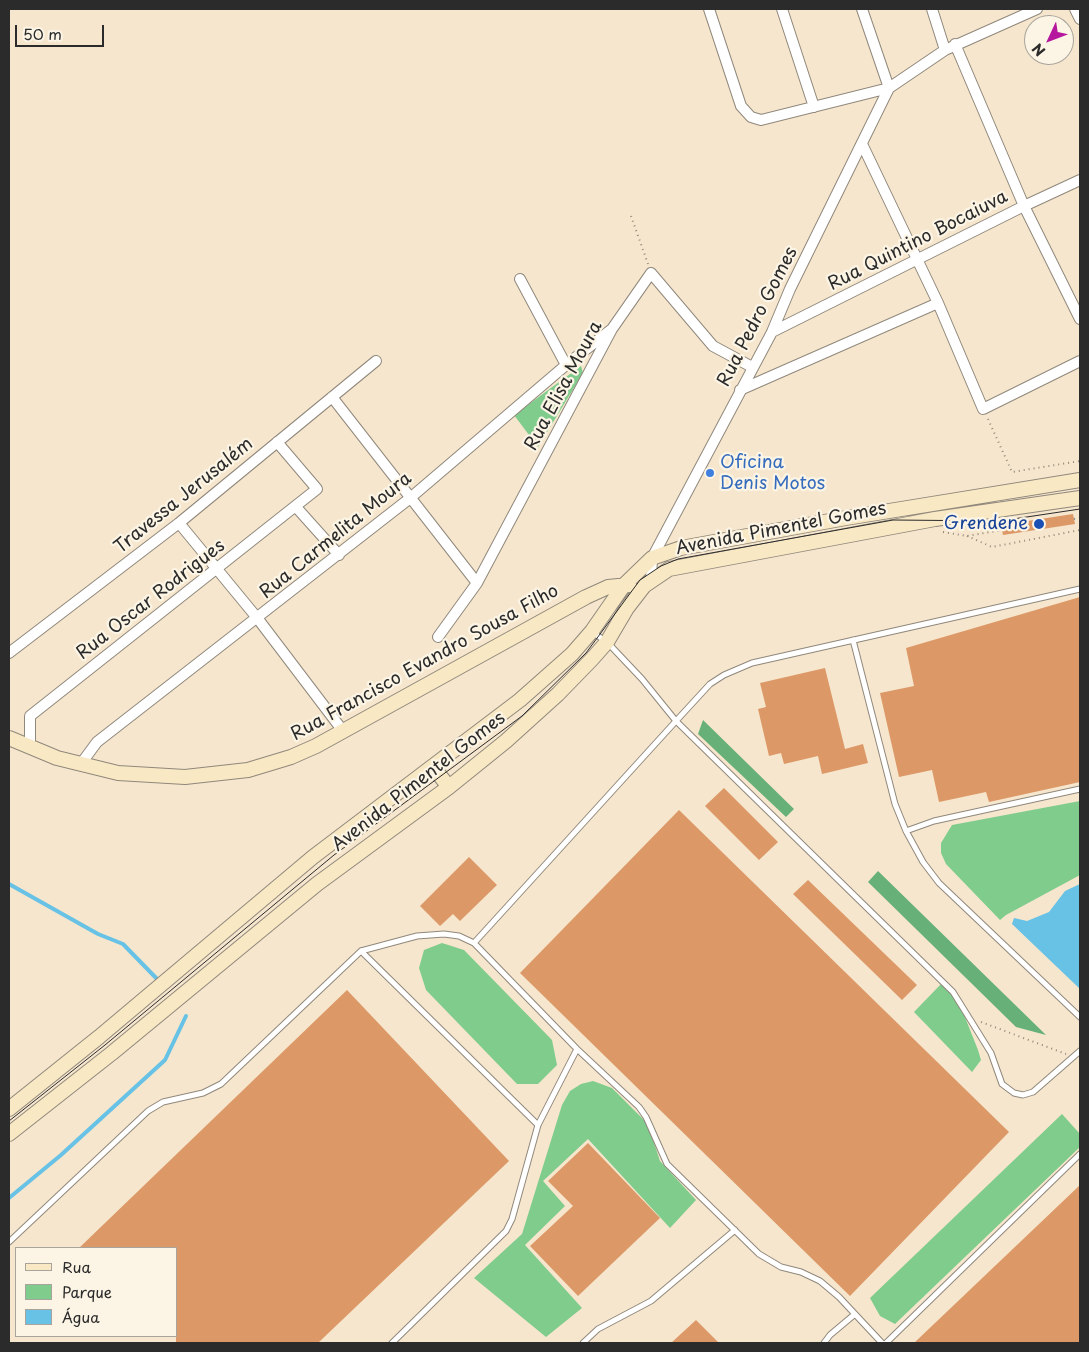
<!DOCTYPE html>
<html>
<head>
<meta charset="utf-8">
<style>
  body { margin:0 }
  #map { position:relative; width:1089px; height:1352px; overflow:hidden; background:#f6e6cd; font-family:"Playpen Sans",sans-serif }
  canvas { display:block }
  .frame { position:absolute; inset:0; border:10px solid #2b2b2b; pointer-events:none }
  .legend { position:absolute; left:15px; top:1247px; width:162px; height:90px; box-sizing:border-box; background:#fcf5e5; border:1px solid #a8a49b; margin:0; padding:6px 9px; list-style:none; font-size:15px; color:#2b2b2b }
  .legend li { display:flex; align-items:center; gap:10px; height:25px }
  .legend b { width:25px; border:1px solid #a8a49b }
  .north { position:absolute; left:1024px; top:15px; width:50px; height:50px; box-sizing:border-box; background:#fcf5e5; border:1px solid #a8a49b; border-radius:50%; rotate:227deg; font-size:14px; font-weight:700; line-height:20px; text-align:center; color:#2b2b2b }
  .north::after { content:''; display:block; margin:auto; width:18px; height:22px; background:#b5179e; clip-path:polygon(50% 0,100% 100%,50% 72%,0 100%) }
  .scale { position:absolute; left:15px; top:25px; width:89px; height:22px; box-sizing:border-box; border:2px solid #2b2b2b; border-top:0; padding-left:6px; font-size:15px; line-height:18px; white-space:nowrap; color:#2b2b2b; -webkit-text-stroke:4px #fcf5e5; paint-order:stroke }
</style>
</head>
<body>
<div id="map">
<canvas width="1089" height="1352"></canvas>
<div class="frame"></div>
<ul class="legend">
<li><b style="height:6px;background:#f8e8c3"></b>Rua</li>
<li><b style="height:14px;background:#7fcc8c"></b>Parque</li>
<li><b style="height:14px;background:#67c2e5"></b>Água</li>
</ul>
<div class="north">N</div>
<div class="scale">50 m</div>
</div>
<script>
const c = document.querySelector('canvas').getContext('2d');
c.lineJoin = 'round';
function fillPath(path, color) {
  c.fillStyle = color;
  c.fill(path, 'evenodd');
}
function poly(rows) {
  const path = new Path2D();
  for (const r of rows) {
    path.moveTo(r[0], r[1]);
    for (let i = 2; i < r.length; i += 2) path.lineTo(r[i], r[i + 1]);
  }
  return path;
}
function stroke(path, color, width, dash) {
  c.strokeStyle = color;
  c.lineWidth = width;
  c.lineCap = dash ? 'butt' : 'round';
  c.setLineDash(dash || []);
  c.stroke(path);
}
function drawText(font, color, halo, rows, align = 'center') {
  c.font = font + ' "Playpen Sans",sans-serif';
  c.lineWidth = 4.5;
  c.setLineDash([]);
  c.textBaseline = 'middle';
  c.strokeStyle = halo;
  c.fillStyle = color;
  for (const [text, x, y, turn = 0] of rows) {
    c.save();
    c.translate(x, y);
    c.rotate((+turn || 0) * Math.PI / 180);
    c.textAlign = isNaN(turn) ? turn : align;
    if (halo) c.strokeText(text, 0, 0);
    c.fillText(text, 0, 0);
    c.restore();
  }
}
fillPath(poly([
  [581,366,583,373,538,447,514,415],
  [1080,801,1080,875,1006,915,1000,920,946,864,941,853,941,843,952,825],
  [442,943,464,950,552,1040,557,1065,538,1084,517,1084,426,990,419,968,424,950],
  [942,983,959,1002,978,1050,981,1060,972,1072,914,1012],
  [593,1081,612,1088,648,1124,660,1161,696,1200,670,1228,588,1139,543,1181,565,1206,525,1245,582,1308,546,1337,474,1278,522,1234,562,1105,570,1091,581,1084],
  [1062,1114,1080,1134,1080,1147,895,1324,880,1316,870,1298]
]), '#7fcc8c');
fillPath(poly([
  [703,720,794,809,786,817,698,734],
  [878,871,1046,1035,1016,1027,868,882]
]), '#67b078');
fillPath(poly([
  [1080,884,1080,989,1012,924,1014,918,1027,921,1049,912,1065,891]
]), '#67c2e5');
stroke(poly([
  [9,884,98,934,123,944,158,980],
  [9,1198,61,1155,165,1060,186,1016]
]), '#67c2e5', 4);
fillPath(poly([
  [1073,514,1075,524,1003,535,1001,525],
  [1080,597,1080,782,989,802,986,792,939,802,932,770,899,777,880,693,914,686,906,648],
  [825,668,845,749,863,744,868,763,822,774,818,756,784,764,781,753,769,756,758,709,766,707,760,683],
  [724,788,778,842,759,860,705,806],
  [679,810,1009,1132,850,1296,520,973],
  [469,857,497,885,460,921,453,914,440,926,420,906],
  [808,880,917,985,902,1000,793,894],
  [347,990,509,1161,318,1343,176,1343,176,1248,79,1248],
  [588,1143,660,1218,578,1296,530,1246,573,1206,548,1181],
  [1080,1185,1080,1343,914,1343],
  [696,1320,719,1343,671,1343]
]), '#dc9967');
const lane = poly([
  [592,632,607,642,642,679,676,721,710,684,724,675,752,663,1080,589],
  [853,640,895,804,906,831,923,862,939,883,1080,1017],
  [906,831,934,821,1080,789],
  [474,943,676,721,953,992,991,1053,1002,1084,1014,1093,1023,1095,1033,1092,1080,1051],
  [361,951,538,1125],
  [9,1242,148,1111,163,1102,203,1093,221,1084,361,951,417,936,444,934,459,936,474,943,577,1049,639,1107,646,1117,667,1164,759,1254,781,1267,801,1272,820,1281,839,1297,882,1343],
  [392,1343,506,1231,512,1219,538,1125,577,1049],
  [583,1343,598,1329,651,1301,735,1230],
  [824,1343,830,1335,855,1314],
  [886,1343,1080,1154]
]);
const street = poly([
  [709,9,741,106,751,117,761,120,889,88,945,50,1037,9],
  [782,9,814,107],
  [862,9,889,88],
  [932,9,945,50],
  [1075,9,1080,19],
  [955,44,1024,206,1080,319],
  [863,146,938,303,983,409,1080,361],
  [520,279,566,365],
  [772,332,1024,206,1080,180],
  [740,390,938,303],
  [332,397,477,583],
  [296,507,339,555],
  [179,523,258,619,343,731],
  [651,580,652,558,772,332,790,289,889,88],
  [438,637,477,583,612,329,651,273,713,346,752,367],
  [9,653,179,523,376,361],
  [30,748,30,716,317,489,277,442],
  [80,765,97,742,409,499,566,365,612,329]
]);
const secondary = poly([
  [9,738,57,758,118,773,185,777,248,770,291,757,316,746,586,597,608,587,629,585],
  [433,767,449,787],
  [9,1109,99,1037,313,857,520,700,572,654,592,631,624,585,652,558,681,548,846,518,1080,480],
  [9,1134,112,1053,317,884,449,787,506,741,558,694,592,659,607,642,627,608,644,586,669,569,935,519,1080,498]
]);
stroke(lane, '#90887c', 7);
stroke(street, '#90887c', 12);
stroke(secondary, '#90887c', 16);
stroke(poly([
  [631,216,648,264],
  [988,419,1012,472,1080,461],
  [1074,519,1080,518],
  [943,532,967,536,1002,530],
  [967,536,992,547,1080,530],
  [981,1022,1066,1054]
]), '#90887c', 2, [1, 4]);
stroke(lane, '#fff', 5);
stroke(street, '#fff', 10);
stroke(secondary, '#f8e8c3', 14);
stroke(poly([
  [9,1121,105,1045,334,855,522,716,586,653,640,580,661,566,678,559,893,520,1000,521,1080,509]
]), '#2b2b2b', 1);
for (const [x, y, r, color] of [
  [710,473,5,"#3f7fe0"],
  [1039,524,6,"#1a4fb4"]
]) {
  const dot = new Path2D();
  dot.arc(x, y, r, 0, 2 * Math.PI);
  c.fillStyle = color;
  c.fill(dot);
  stroke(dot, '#fcf5e5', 2);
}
drawText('18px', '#2b2b2b', '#fcf5e5', [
  ["Rua Quintino Bocaiuva",918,241,-27],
  ["Rua Pedro Gomes",758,317,-63],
  ["Rua Elisa Moura",564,386,-62],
  ["Travessa Jerusalém",184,496,-39],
  ["Avenida Pimentel Gomes",781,529,-11],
  ["Rua Carmelita Moura",336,536,-39],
  ["Rua Oscar Rodrigues",151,600,-38],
  ["Rua Francisco Evandro Sousa Filho",425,663,-29],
  ["Avenida Pimentel Gomes",419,782,-38]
]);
drawText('18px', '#366cbe', '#fcf5e5', [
  ["Oficina",720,463],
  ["Denis Motos",720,484]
], 'left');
drawText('18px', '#164399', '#fcf5e5', [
  ["Grendene",1028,524]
], 'right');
</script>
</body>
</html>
